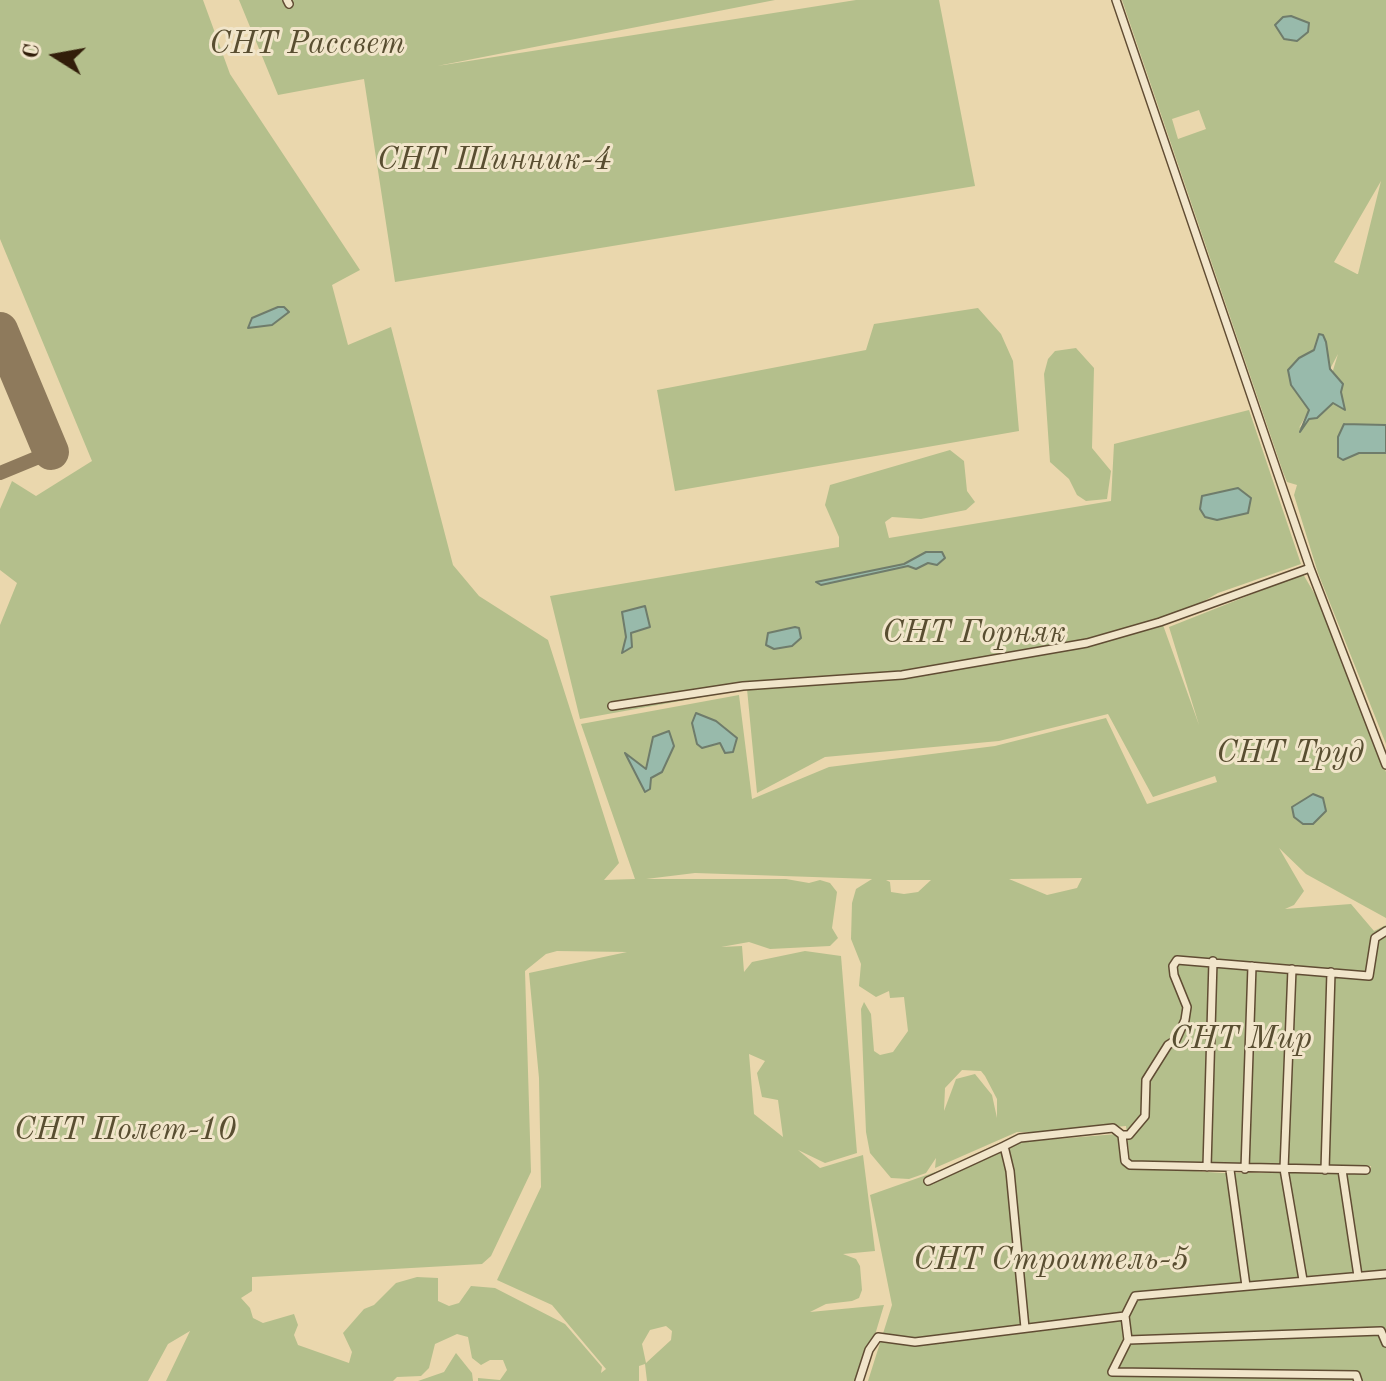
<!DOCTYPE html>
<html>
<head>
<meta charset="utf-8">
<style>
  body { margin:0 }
  #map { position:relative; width:1386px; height:1381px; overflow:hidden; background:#ead7ad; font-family:"Old Standard TT",serif }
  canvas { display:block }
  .north { position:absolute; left:16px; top:16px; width:80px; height:80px; -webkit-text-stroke:6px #f1e5ca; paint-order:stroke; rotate:281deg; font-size:22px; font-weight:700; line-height:32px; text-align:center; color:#321e0a }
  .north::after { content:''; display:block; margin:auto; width:28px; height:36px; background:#321e0a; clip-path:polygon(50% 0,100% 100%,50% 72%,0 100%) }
</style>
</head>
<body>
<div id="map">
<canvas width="1386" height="1381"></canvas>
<div class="north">С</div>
</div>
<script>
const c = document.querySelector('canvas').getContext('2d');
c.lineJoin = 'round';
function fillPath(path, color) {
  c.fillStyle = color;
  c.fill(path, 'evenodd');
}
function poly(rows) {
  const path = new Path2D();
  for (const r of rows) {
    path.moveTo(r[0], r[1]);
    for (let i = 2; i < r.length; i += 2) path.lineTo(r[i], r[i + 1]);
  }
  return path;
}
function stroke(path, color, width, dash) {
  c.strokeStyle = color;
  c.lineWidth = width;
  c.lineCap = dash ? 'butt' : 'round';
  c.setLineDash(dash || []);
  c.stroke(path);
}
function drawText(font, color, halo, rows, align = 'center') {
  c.font = font + ' "Old Standard TT",serif';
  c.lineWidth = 6;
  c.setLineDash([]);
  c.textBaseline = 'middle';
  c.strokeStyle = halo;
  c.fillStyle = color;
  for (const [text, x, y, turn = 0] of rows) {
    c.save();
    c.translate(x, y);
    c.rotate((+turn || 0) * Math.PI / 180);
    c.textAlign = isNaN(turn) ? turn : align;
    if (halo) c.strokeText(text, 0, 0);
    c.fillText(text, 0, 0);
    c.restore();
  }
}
fillPath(poly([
  [0,0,203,0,230,74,360,270,332,285,348,345,391,327,453,565,479,596,548,640,619,863,604,880,635,879,581,724,739,695,752,799,829,767,995,746,1106,718,1147,804,1217,782,1215,776,1153,797,1108,714,999,741,825,757,757,793,747,689,580,719,550,596,839,547,839,537,825,505,830,485,950,450,964,461,967,491,975,502,966,510,921,519,892,517,885,522,889,538,1111,501,1114,444,1249,410,1301,564,1218,593,1163,625,1199,725,1169,627,1303,574,1317,598,1386,772,1386,918,1306,874,1279,848,1304,891,1294,905,1285,909,1351,904,1374,931,1386,925,1386,1381,868,1381,892,1305,870,1195,1020,1142,1117,1134,1126,1166,1222,1173,1370,1173,1371,1166,1130,1161,1126,1126,1051,1133,1017,1132,935,1168,936,1158,926,1173,909,1179,891,1178,870,1153,866,1132,861,1009,864,1002,871,1014,874,1051,880,1055,893,1052,908,1031,904,997,890,998,889,991,876,997,859,986,861,964,851,939,852,903,856,889,872,879,695,873,646,879,786,879,809,883,820,880,830,883,837,892,832,928,838,938,830,946,770,949,749,942,721,947,742,946,744,972,752,962,805,951,841,956,857,1153,825,1163,798,1150,820,1168,863,1155,875,1251,843,1254,856,1259,860,1266,862,1290,859,1298,852,1301,826,1304,810,1312,884,1305,861,1381,647,1381,645,1364,639,1366,639,1381,478,1381,478,1378,500,1380,507,1370,503,1360,490,1360,481,1365,472,1358,468,1337,457,1334,435,1344,429,1368,421,1376,397,1377,393,1381,166,1381,190,1331,168,1344,148,1381,0,1381,0,625,17,583,0,570,0,509,12,481,36,496,92,461,0,239],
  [1082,878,1077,888,1047,895,1009,879],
  [886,880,931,880,918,892,904,894,891,892,890,882],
  [557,951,627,952,529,973,539,1078,541,1187,497,1280,552,1305,606,1369,601,1373,602,1367,565,1324,495,1288,471,1286,459,1303,449,1306,438,1301,438,1278,417,1277,396,1283,374,1305,364,1309,343,1333,352,1352,349,1363,298,1345,294,1335,298,1325,294,1314,263,1323,253,1318,250,1308,241,1298,252,1291,252,1277,482,1264,491,1256,531,1172,525,971,546,954],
  [749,1054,765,1061,757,1073,762,1097,778,1100,783,1137,754,1114],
  [962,1070,981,1071,985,1076,997,1099,997,1118,992,1095,975,1074,956,1079,944,1111,945,1088],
  [666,1326,672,1331,671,1340,646,1363,642,1344,650,1330],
  [239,0,775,0,437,66,856,0,939,0,975,186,395,282,364,79,278,95],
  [1122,0,1386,0,1386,744,1318,573,1294,495,1297,485,1287,482,1283,472],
  [1199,110,1206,129,1178,139,1172,119],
  [1381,181,1358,274,1357,274,1334,262],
  [1319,335,1326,342,1330,369,1338,354,1319,416,1309,419,1299,428,1309,410,1303,397,1299,358,1314,350],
  [978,308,1001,334,1013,361,1019,431,675,491,657,390,866,350,874,324],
  [1076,348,1094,368,1092,448,1111,471,1107,499,1086,501,1077,495,1069,479,1050,462,1044,374,1048,359,1055,351],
  [456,1353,472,1373,473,1381,418,1381,444,1372]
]), '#b4bf8c');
const water = poly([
  [1291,16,1309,23,1308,32,1297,41,1284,39,1275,25,1283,17,1291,16],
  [278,307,284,307,289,312,272,325,248,328,252,318,278,307],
  [1319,334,1323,335,1326,342,1330,369,1343,384,1341,392,1345,410,1333,403,1317,418,1309,419,1300,432,1309,410,1291,385,1288,370,1299,358,1314,350,1319,334],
  [1344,424,1386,425,1386,453,1359,453,1343,460,1338,457,1338,437,1344,424],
  [1238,488,1251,498,1248,513,1217,520,1205,517,1200,509,1202,496,1238,488],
  [926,552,942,552,945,558,937,565,928,563,916,569,908,566,821,585,816,582,904,564,926,552],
  [645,606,650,627,631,633,632,647,622,653,626,637,622,612,645,606],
  [795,627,799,628,801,638,792,646,774,649,766,645,768,633,795,627],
  [696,713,716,721,737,738,733,752,725,753,720,743,702,748,697,744,692,723,696,713],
  [669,731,674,746,662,772,651,778,650,789,645,792,625,753,646,769,653,737,669,731],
  [1313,794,1323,798,1326,811,1313,824,1303,824,1294,817,1292,807,1313,794]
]);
fillPath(water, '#98baab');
stroke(water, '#6f7c6b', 2);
stroke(poly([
  [0,473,51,452]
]), '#8e7a5c', 14);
stroke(poly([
  [0,330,51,452]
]), '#8e7a5c', 36);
const minor = poly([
  [287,0,289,4],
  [1116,0,1310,568,1386,765],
  [612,706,743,686,902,675,1087,643,1160,622,1310,568],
  [1292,969,1284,1169,1303,1280],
  [1122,1135,1129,1135,1145,1116,1146,1080,1168,1045,1176,1040,1185,1020,1187,1007,1174,975,1173,966,1177,960,1369,976,1375,938,1386,931],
  [1207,1167,1213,961],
  [1245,1169,1252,966],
  [1230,1170,1246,1286],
  [1325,1170,1331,972],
  [1342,1170,1358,1276],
  [928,1181,1004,1146],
  [1025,1328,1010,1171,1004,1146,1020,1138,1113,1128,1122,1135,1125,1161,1130,1165,1366,1170],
  [1128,1340,1381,1331,1386,1343],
  [859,1381,869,1350,878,1337,915,1342,1125,1316],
  [1358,1381,1356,1375,1112,1372,1128,1340,1125,1316,1135,1296,1386,1274]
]);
stroke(minor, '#604c33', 10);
stroke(minor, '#f1e5ca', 7);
drawText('italic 32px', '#594e31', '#f1e5ca', [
  ["СНТ Рассвет",307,45],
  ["СНТ Шинник-4",494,161],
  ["СНТ Горняк",974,634],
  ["СНТ Труд",1290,754],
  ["СНТ Мир",1241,1040],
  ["СНТ Полет-10",125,1131],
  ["СНТ Строитель-5",1051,1261]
]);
</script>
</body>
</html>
